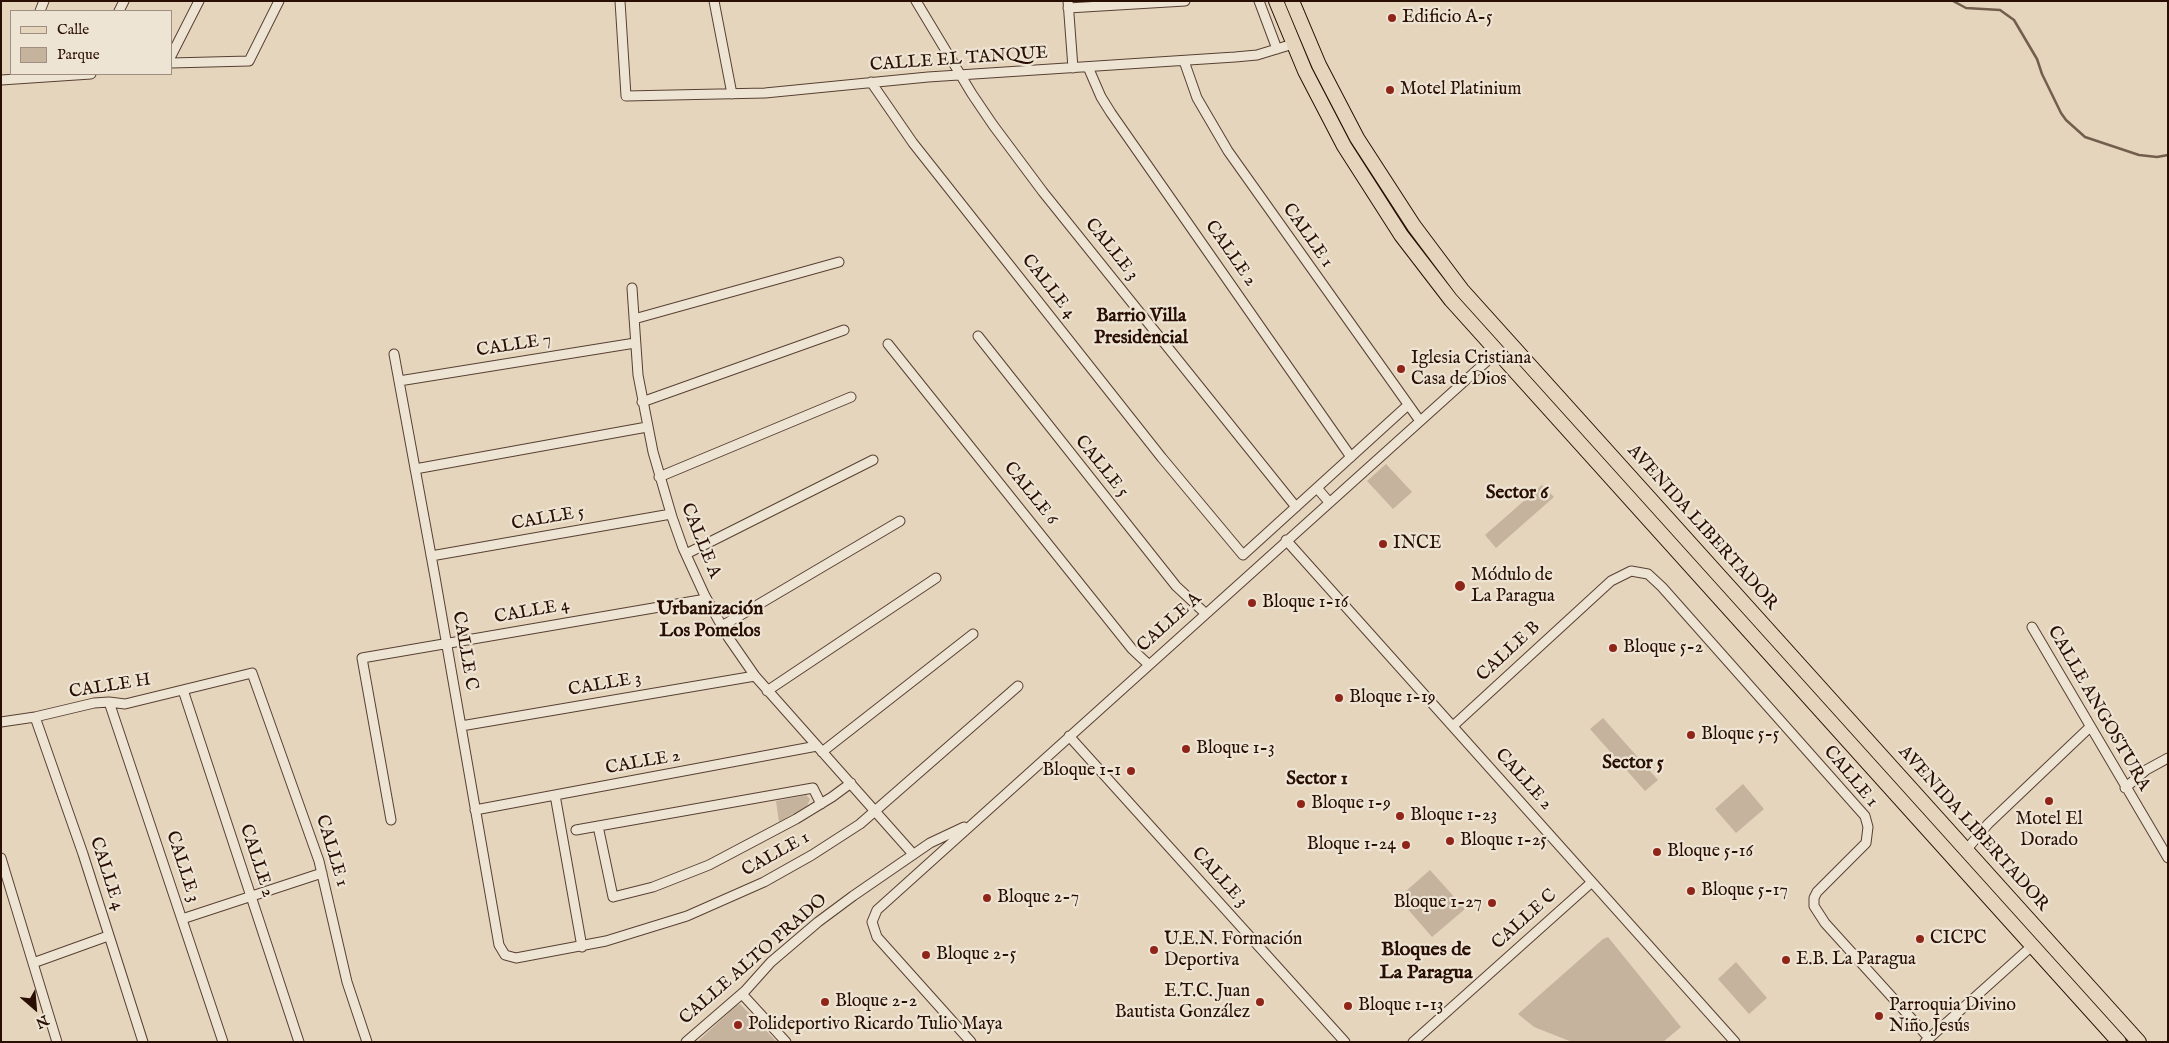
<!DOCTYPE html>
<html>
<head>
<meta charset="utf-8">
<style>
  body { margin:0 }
  #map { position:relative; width:2169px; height:1043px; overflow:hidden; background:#e5d5bd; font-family:"IM FELL English",serif }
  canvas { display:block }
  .frame { position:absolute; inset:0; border:2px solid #290e04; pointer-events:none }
  .legend { position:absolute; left:10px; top:10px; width:162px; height:65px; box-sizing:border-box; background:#eee4d4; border:1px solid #9f8e81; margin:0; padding:6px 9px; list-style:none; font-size:15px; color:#290e04 }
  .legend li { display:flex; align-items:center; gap:10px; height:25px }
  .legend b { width:25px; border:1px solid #9f8e81 }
  .north { position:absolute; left:10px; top:983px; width:50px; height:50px; -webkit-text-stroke:4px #eee4d4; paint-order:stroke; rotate:153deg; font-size:14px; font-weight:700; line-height:20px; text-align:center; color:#290e04 }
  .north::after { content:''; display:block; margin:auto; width:18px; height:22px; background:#290e04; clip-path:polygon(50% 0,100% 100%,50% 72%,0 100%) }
</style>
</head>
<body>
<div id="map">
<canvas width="2169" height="1043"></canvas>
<div class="frame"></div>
<ul class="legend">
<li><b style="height:6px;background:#e5d5bd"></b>Calle</li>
<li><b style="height:14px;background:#c5b39e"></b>Parque</li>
</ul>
<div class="north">N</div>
</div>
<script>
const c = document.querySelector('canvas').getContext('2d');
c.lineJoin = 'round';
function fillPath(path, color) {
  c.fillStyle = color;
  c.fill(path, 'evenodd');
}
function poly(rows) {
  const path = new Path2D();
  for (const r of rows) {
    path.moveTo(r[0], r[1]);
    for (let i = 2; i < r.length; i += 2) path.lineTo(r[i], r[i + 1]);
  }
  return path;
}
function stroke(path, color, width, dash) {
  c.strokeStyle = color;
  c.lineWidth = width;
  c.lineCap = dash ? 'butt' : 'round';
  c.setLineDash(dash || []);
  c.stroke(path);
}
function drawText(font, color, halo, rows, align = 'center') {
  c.font = font + ' "IM FELL English",serif';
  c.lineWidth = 4.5;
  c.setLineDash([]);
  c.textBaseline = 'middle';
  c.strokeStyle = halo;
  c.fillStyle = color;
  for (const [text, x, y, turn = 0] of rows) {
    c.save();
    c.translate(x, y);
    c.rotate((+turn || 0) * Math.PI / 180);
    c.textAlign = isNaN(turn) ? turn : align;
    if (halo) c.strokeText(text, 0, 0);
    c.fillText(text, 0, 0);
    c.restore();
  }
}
fillPath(poly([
  [1386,464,1412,492,1393,509,1367,481],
  [1542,485,1554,497,1496,548,1485,535],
  [1603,718,1658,780,1645,791,1590,729],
  [1743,784,1764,809,1736,833,1715,809],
  [806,795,810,799,807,806,779,822,776,801],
  [1430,870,1465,909,1432,937,1398,898],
  [1608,937,1681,1027,1663,1042,1572,1042,1534,1027,1518,1014,1603,939],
  [1736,962,1767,998,1749,1014,1718,979],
  [740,1004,777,1042,697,1042,736,1006]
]), '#c5b39e');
stroke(poly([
  [1953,1,1966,8,2000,10,2014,20,2037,59,2042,74,2061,113,2066,120,2085,137,2139,155,2157,157,2168,155]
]), '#735d4d', 2.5);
const minor = poly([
  [620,1,626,96,765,93,928,77,1235,57,1257,55,1293,44],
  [714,1,732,94],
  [916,1,972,94,993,125,1043,192,1296,507],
  [1068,1,1073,68],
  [1259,1,1277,49],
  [1068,8,1185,1],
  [40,11,44,1],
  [119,11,124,1],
  [171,56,199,1],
  [1184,61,1197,98,1228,151,1420,421],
  [171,63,249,61,279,1],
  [1088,67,1101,97,1111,113,1351,457],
  [1,80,91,74],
  [871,82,913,143,1162,458,1243,555,1408,405],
  [632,288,638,375,653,452,672,517,683,548,705,596,728,637,755,676,913,854],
  [634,319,839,262],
  [978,336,1176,586,1205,613],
  [888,344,1132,649,1148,664],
  [394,354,435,577,499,945,505,955,516,958,606,941,687,916,764,882,812,855,860,824,1018,686],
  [399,381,635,343],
  [642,402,844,330],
  [415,469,647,427],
  [659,477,851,397],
  [1317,488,1329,502],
  [1286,540,1735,1042],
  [686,554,873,460],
  [431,556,671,514],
  [722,626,900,521],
  [2032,627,2168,858],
  [183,690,299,1042],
  [767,691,936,578],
  [109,702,223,1042],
  [35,717,83,854,143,1042],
  [1,722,35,717,94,703,109,702,125,704,252,673,319,861,347,982,367,1042],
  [461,726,755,676],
  [1453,726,1611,581,1631,571,1648,574,1662,587,1865,816,1868,827,1866,843,1817,892,1814,898,1814,906,1825,923,1929,1038],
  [1069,736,1345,1042],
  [822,752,973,634],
  [2125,788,2146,770,2168,758],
  [555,795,582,947],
  [475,810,817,746],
  [391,820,362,658,706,599],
  [598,826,613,897,653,887,709,865,796,819,832,797,851,783],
  [576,830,813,788,821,804],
  [1967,849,1988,824,2090,727],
  [1,858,57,1042],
  [182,919,322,873],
  [33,963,108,936],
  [742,994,786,1042],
  [686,1042,745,991,771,962,818,922,853,896,930,843,964,827],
  [971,1042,877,937,872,922,877,910,1497,352],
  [1413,1042,1592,882],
  [1925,1042,2033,945]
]);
const primary = poly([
  [1276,1,1305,71,1344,146,1401,235,1451,300,2119,1042],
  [1292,1,1319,65,1357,138,1414,226,1462,290,2139,1042]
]);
stroke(minor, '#584032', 11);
stroke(primary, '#290e04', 16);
stroke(minor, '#eee4d4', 9);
stroke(primary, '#e5d5bd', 14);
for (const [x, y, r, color] of [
  [1392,18,5,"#8f2418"],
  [1390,90,5,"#8f2418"],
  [1401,369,5,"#8f2418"],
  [1383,544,5,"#8f2418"],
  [1460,586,6,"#8f2418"],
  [1252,603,5,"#8f2418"],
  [1613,648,5,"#8f2418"],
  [1339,698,5,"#8f2418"],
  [1691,735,5,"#8f2418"],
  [1186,749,5,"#8f2418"],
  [1131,771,5,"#8f2418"],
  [2049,801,5,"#8f2418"],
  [1301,804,5,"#8f2418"],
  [1400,816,5,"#8f2418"],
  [1450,841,5,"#8f2418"],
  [1406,845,5,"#8f2418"],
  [1657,852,5,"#8f2418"],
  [1691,891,5,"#8f2418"],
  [987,898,5,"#8f2418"],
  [1492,903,5,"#8f2418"],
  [1920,939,5,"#8f2418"],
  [1154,950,5,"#8f2418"],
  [926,955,5,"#8f2418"],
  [1786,960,5,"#8f2418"],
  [825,1002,5,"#8f2418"],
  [1260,1002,5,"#8f2418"],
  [1348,1006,5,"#8f2418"],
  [1879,1016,5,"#8f2418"],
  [738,1025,5,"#8f2418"]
]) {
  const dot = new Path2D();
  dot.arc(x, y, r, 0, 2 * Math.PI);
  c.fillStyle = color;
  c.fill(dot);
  stroke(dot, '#eee4d4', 2);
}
drawText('18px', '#290e04', '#eee4d4', [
  ["Edificio A-5",1402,18],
  ["Motel Platinium",1400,90],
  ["Iglesia Cristiana",1411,359],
  ["Casa de Dios",1411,380],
  ["INCE",1393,544],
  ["Módulo de",1471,576],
  ["La Paragua",1471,597],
  ["Bloque 1-16",1262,603],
  ["Bloque 5-2",1623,648],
  ["Bloque 1-19",1349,698],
  ["Bloque 5-5",1701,735],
  ["Bloque 1-3",1196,749],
  ["Bloque 1-1",1121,771,"right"],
  ["Bloque 1-9",1311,804],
  ["Bloque 1-23",1410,816],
  ["Motel El",2049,820,"center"],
  ["Dorado",2049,841,"center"],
  ["Bloque 1-25",1460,841],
  ["Bloque 1-24",1396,845,"right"],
  ["Bloque 5-16",1667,852],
  ["Bloque 5-17",1701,891],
  ["Bloque 2-7",997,898],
  ["Bloque 1-27",1482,903,"right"],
  ["CICPC",1930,939],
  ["U.E.N. Formación",1164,940],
  ["Deportiva",1164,961],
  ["Bloque 2-5",936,955],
  ["E.B. La Paragua",1796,960],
  ["E.T.C. Juan",1250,992,"right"],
  ["Bautista González",1250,1013,"right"],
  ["Bloque 2-2",835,1002],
  ["Bloque 1-13",1358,1006],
  ["Parroquia Divino",1889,1006],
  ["Niño Jesús",1889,1027],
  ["Polideportivo Ricardo Tulio Maya",748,1025]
], 'left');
drawText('18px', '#290e04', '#eee4d4', [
  ["CALLE EL TANQUE",959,60,-4],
  ["CALLE 1",1307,236,55],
  ["CALLE 3",1111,250,51],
  ["CALLE 2",1230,254,55],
  ["CALLE 4",1048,287,52],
  ["CALLE 7",514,346,-9],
  ["CALLE 5",1101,467,51],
  ["CALLE 6",1030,494,51],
  ["CALLE 5",548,519,-10],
  ["AVENIDA LIBERTADOR",1702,528,48],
  ["CALLE A",700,541,68],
  ["CALLE 4",532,612,-10],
  ["CALLE A",1170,623,-42],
  ["CALLE C",464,651,80],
  ["CALLE B",1509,652,-43],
  ["CALLE 3",605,685,-10],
  ["CALLE H",110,687,-9],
  ["CALLE ANGOSTURA",2098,709,60],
  ["CALLE 2",643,763,-10],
  ["CALLE 1",1850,777,50],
  ["CALLE 2",1523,780,48],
  ["AVENIDA LIBERTADOR",1973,829,48],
  ["CALLE 1",331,851,73],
  ["CALLE 1",776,855,-29],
  ["CALLE 2",256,861,72],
  ["CALLE 3",182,867,72],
  ["CALLE 4",106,874,72],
  ["CALLE 3",1219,878,48],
  ["CALLE C",1525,920,-42],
  ["CALLE ALTO PRADO",754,960,-41]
]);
drawText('bold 19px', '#290e04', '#eee4d4', [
  ["Barrio Villa",1141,317],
  ["Presidencial",1141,339],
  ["Sector 6",1517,494],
  ["Urbanización",710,610],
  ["Los Pomelos",710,632],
  ["Sector 5",1633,764],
  ["Sector 1",1317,780]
]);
drawText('bold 20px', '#290e04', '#eee4d4', [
  ["Bloques de",1426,951],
  ["La Paragua",1426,974]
]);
</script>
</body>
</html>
